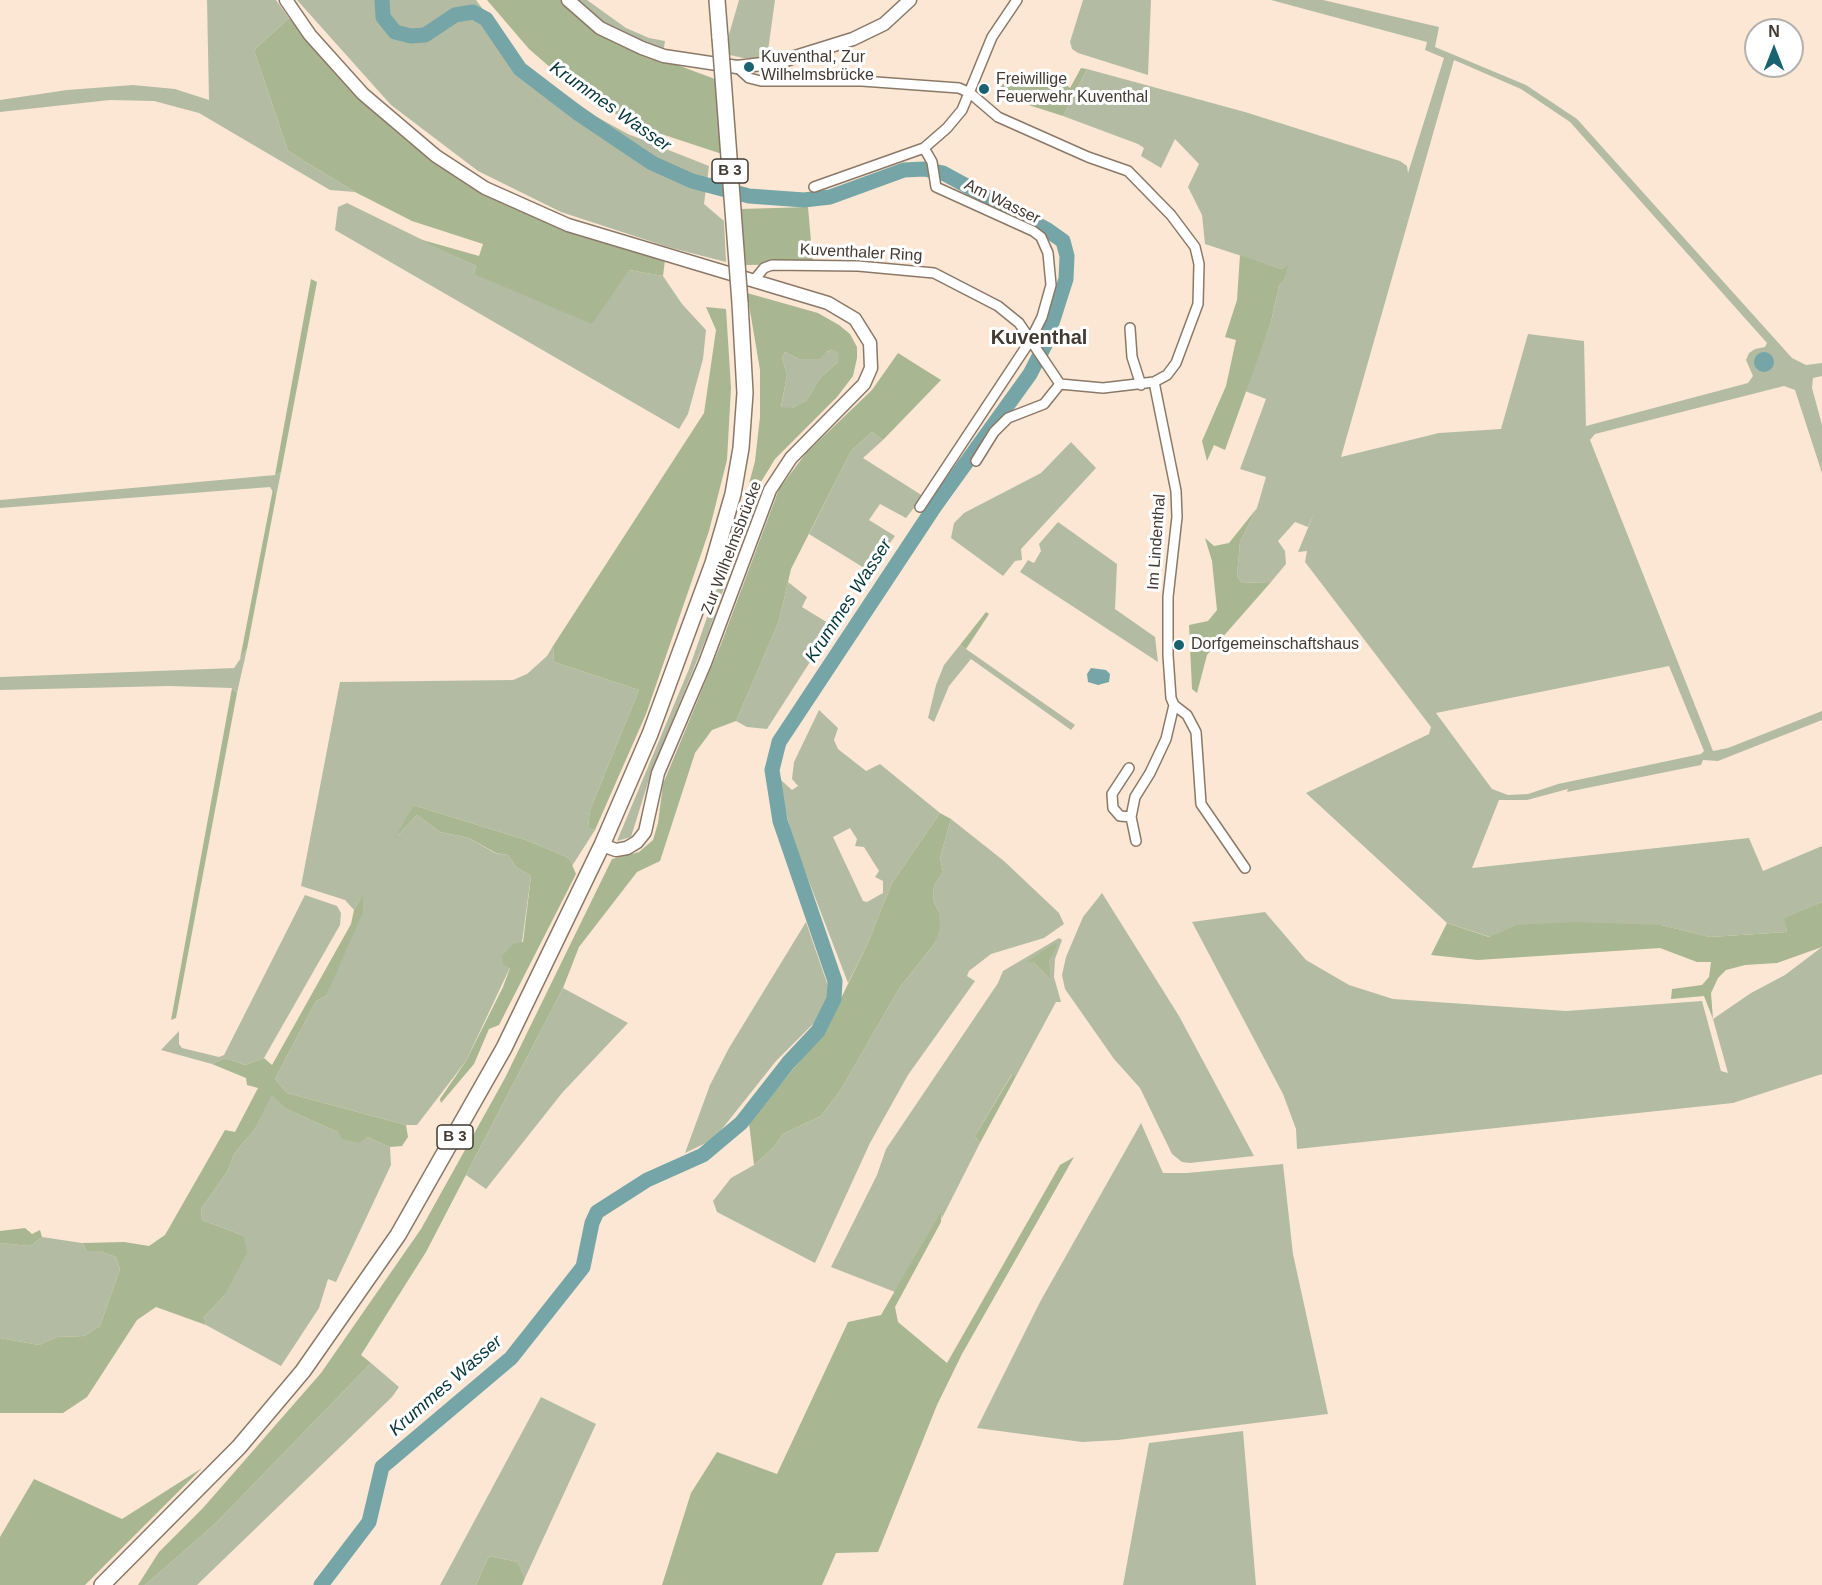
<!DOCTYPE html>
<html>
<head>
<meta charset="utf-8">
<style>
  body { margin:0 }
  #map { position:relative; width:1822px; height:1585px; overflow:hidden; background:#fbe7d4; font-family:Arial,sans-serif }
  canvas { display:block }
  .north { position:absolute; left:1744px; top:18px; width:60px; height:60px; box-sizing:border-box; background:#fff; border:2px solid #b3b0ad; border-radius:50%; rotate:0deg; font-size:16px; font-weight:700; line-height:24px; text-align:center; color:#423a33 }
  .north::after { content:''; display:block; margin:auto; width:21px; height:27px; background:#18636f; clip-path:polygon(50% 0,100% 100%,50% 72%,0 100%) }
</style>
</head>
<body>
<div id="map">
<canvas width="1822" height="1585"></canvas>
<div class="north">N</div>
</div>
<script>
const c = document.querySelector('canvas').getContext('2d');
c.lineJoin = 'round';
function fillPath(path, color) {
  c.fillStyle = color;
  c.fill(path, 'evenodd');
}
function poly(rows) {
  const path = new Path2D();
  for (const r of rows) {
    if (r.length === 3) {
      path.moveTo(r[0] + r[2], r[1]);
      path.arc(r[0], r[1], r[2], 0, 2 * Math.PI);
      continue;
    }
    path.moveTo(r[0], r[1]);
    for (let i = 2; i < r.length; i += 2) path.lineTo(r[i], r[i + 1]);
  }
  return path;
}
function stroke(path, color, width, dash) {
  c.strokeStyle = color;
  c.lineWidth = width;
  c.lineCap = dash ? 'butt' : 'round';
  c.setLineDash(dash || []);
  c.stroke(path);
}
function drawText(font, color, halo, rows, align = 'center') {
  c.font = font + ' Arial,sans-serif';
  c.lineWidth = 6;
  c.setLineDash([]);
  c.textBaseline = 'middle';
  c.strokeStyle = halo;
  c.fillStyle = color;
  for (const [text, x, y, turn = 0] of rows) {
    c.save();
    c.translate(x, y);
    c.rotate((+turn || 0) * Math.PI / 180);
    c.textAlign = isNaN(turn) ? turn : align;
    if (halo) c.strokeText(text, 0, 0);
    c.fillText(text, 0, 0);
    c.restore();
  }
}
fillPath(poly([
  [207,0,276,0,289,18,254,50,288,151,355,192,330,190,199,113,154,101,110,100,0,112,0,100,67,90,133,85,175,89,209,100],
  [297,0,476,0,525,66,597,117,628,134,709,166,704,204,724,221,726,262,668,247,561,212,478,171,391,105],
  [561,0,587,0,626,28,649,38,665,41,662,60,613,41,579,18],
  [739,0,775,0,767,58,743,58,730,55,728,38],
  [1083,0,1151,0,1148,75,1078,53,1072,49,1070,42],
  [1271,0,1323,0,1439,27,1435,47,1526,85,1577,119,1792,358,1806,365,1822,363,1822,376,1813,378,1812,388,1822,425,1822,473,1795,390,1784,386,1595,434,1590,440,1713,751,1728,748,1822,711,1822,720,1718,761,1703,760,1701,765,1567,792,1568,789,1527,800,1499,800,1472,868,1749,838,1763,871,1822,846,1822,902,1785,918,1787,932,1710,937,1661,925,1515,925,1490,937,1447,923,1306,793,1429,734,1431,727,1305,562,1307,551,1298,552,1315,511,1308,527,1295,522,1278,541,1285,551,1286,564,1271,582,1242,583,1237,576,1240,542,1257,508,1266,477,1240,469,1266,399,1245,391,1271,322,1279,286,1285,279,1287,266,1281,269,1205,244,1202,215,1188,187,1199,164,1175,139,1161,168,1141,156,1144,148,1138,144,1063,116,1087,69,1245,112,1400,161,1407,166,1408,173,1444,58,1425,50,1427,42],
  [1454,60,1521,89,1570,122,1767,343,1765,347,1755,349,1749,353,1746,360,1753,376,1748,383,1586,426,1584,341,1528,334,1501,429,1439,433,1341,457],
  [1669,666,1704,751,1701,754,1558,784,1528,794,1508,795,1492,789,1436,713],
  [347,203,476,266,474,274,629,270,663,276,682,304,706,330,703,359,688,414,679,429,335,230,338,207],
  [832,350,839,351,841,357,838,362,820,378,807,400,792,408,781,408,787,375,782,358,785,352,799,359,809,358],
  [872,432,883,440,863,458,923,496,906,518,880,504,869,520,895,536,869,571,809,534,851,451],
  [1071,442,1096,468,1021,549,1022,560,1015,561,1003,576,951,538,954,523,964,513,1041,473],
  [281,472,276,497,270,487,0,508,0,500,275,475],
  [1058,522,1117,564,1115,609,1155,637,1158,662,1020,572,1028,560,1034,563,1041,551,1039,544],
  [735,537,740,542,707,636,651,773,631,837,617,841,689,669],
  [788,582,807,597,802,607,833,626,767,729,747,727,736,721,779,621],
  [960,645,966,649,1075,725,1071,730,971,659,949,686,934,722,928,718,936,685,944,665],
  [553,646,554,662,639,690,590,810,588,828,595,830,572,866,569,858,526,840,413,805,397,836,417,815,440,832,469,838,495,853,508,855,516,867,531,876,522,942,466,1061,417,1125,406,1125,287,1093,275,1079,316,1001,326,996,362,897,354,910,345,900,301,886,340,682,513,680,527,674,547,656],
  [247,649,237,693,232,688,169,686,0,690,0,677,234,668],
  [819,710,838,728,834,740,838,749,866,771,880,764,940,813,892,883,867,945,848,983,793,840,780,790,781,780,792,790,798,786,792,779,794,762],
  [850,828,857,839,855,846,864,847,879,871,875,877,883,881,883,893,867,902,863,901,833,837],
  [951,819,1004,861,1059,913,1064,924,1044,938,991,954,969,971,967,976,975,981,908,1075,870,1143,815,1263,717,1212,713,1201,731,1178,754,1165,773,1148,783,1134,821,1116,840,1091,900,987,935,943,939,912,933,900,934,886,943,872,940,858],
  [1102,893,1179,1016,1254,1156,1190,1163,1182,1162,1172,1154,1140,1088,1114,1059,1065,989,1062,975,1066,957,1083,917],
  [305,895,337,906,341,913,340,925,264,1058,245,1065,225,1058,212,1064,161,1050,179,1031,179,1044,182,1048,219,1057,224,1055],
  [1265,912,1306,960,1349,985,1393,999,1566,1011,1702,1001,1721,1071,1728,1073,1713,1019,1751,993,1785,975,1822,947,1822,1074,1733,1103,1297,1149,1296,1129,1283,1094,1192,922],
  [806,922,827,983,829,998,814,1023,776,1061,718,1134,708,1142,685,1153,710,1085,729,1048],
  [1059,938,1062,940,1055,959,1054,977,1061,1002,1056,1002,1015,1078,1012,1074,975,1136,980,1143,942,1218,941,1211,895,1292,831,1267,877,1175,886,1149,998,983,1003,971],
  [1056,945,1049,962,1049,978,1033,962],
  [563,988,628,1023,562,1093,486,1189,466,1175],
  [272,1094,286,1109,338,1132,367,1137,390,1147,391,1165,336,1282,328,1279,319,1308,281,1366,206,1325,204,1317,224,1296,244,1236,202,1220,201,1209,227,1172,234,1154,255,1129],
  [1141,1123,1163,1173,1187,1173,1283,1164,1293,1254,1328,1414,1118,1440,1082,1442,977,1428,1040,1302],
  [42,1237,82,1243,87,1251,100,1251,116,1257,120,1269,100,1326,84,1336,57,1337,39,1345,0,1338,0,1243,30,1246],
  [371,1363,399,1387,392,1397,197,1585,145,1585,215,1524],
  [541,1397,596,1424,525,1578,518,1562,489,1556,476,1585,440,1585],
  [1243,1431,1256,1585,1123,1585,1149,1443]
]), '#b3bca3');
fillPath(poly([
  [487,0,561,0,579,18,613,41,715,79,722,154,637,126,581,94,529,49],
  [289,18,329,65,377,115,407,141,458,179,504,204,562,228,665,260,663,276,629,270,592,324,474,274,476,266,419,239,479,256,483,244,412,221,355,192,288,151,254,50],
  [1081,68,1087,69,1063,116,994,94,997,86,1050,71,1070,88],
  [808,207,813,264,745,265,741,209],
  [1240,255,1281,269,1288,265,1285,279,1279,286,1271,322,1225,450,1214,445,1207,461,1202,441,1226,386,1236,340,1225,337,1237,300],
  [311,279,317,282,281,472,275,475],
  [747,293,818,313,839,325,850,334,857,347,857,358,853,376,837,397,775,459,761,482,748,514,740,542,735,537,755,461,760,417,760,370],
  [832,350,839,352,838,362,820,378,807,400,792,408,781,407,787,375,782,358,785,352,799,359,820,359,826,352],
  [706,307,726,309,731,388,727,460,709,531,646,714,595,830,588,828,590,810,639,690,554,662,553,646,704,413,716,330],
  [898,353,941,380,883,440,872,432,851,451,791,569,779,621,736,721,712,730,695,753,660,861,637,872,579,947,563,988,426,1252,361,1355,371,1363,215,1524,145,1585,138,1585,159,1552,203,1508,321,1373,421,1229,505,1078,612,859,639,852,653,840,658,823,663,784,721,644,779,489,806,453,872,390],
  [273,489,276,497,247,649,240,659],
  [1257,508,1240,542,1237,576,1242,583,1271,582,1207,655,1197,693,1192,689,1189,625,1208,621,1217,610,1212,561,1205,538,1214,546,1229,543],
  [986,612,989,614,966,649,960,645],
  [232,688,237,693,176,1018,171,1020],
  [413,805,526,840,569,858,576,874,499,1025,489,1029,474,1064,441,1103,440,1099,466,1061,503,987,510,968,503,964,502,956,513,944,523,942,531,876,516,867,508,855,496,853,469,838,440,832,417,815,395,838],
  [940,813,951,819,940,858,943,872,934,886,933,900,939,912,940,928,935,943,900,987,840,1091,821,1116,783,1134,773,1148,754,1165,749,1123,826,1029,867,945,892,883],
  [363,895,363,912,326,996,316,1001,275,1079,287,1093,406,1125,408,1137,402,1146,390,1147,367,1137,359,1143,342,1139,338,1132,286,1109,272,1095,255,1129,234,1154,227,1172,201,1209,202,1220,244,1236,247,1253,224,1296,204,1317,206,1325,156,1307,137,1320,87,1397,63,1413,0,1413,0,1338,39,1345,57,1337,84,1336,100,1326,120,1269,116,1257,100,1251,87,1251,82,1243,124,1242,149,1246,165,1235,225,1130,235,1132,258,1088,247,1085,246,1078,212,1064,225,1058,245,1065,264,1058,272,1065,351,924,354,910],
  [1822,902,1822,947,1777,963,1745,965,1726,970,1718,978,1711,993,1713,1019,1704,996,1671,999,1672,989,1702,985,1709,977,1711,962,1697,962,1660,948,1478,960,1431,955,1447,923,1489,937,1515,925,1574,922,1661,925,1710,937,1787,932,1784,918],
  [1055,943,1057,945,1049,962,1050,979,1033,962,1027,962],
  [1013,1073,1015,1078,980,1143,975,1136],
  [1074,1157,962,1354,937,1405,878,1552,836,1553,822,1585,662,1585,691,1493,717,1452,777,1474,848,1322,881,1315,942,1209,941,1222,895,1307,898,1322,947,1363,1060,1165],
  [25,1228,32,1234,40,1230,42,1237,30,1246,0,1243,0,1231],
  [202,1468,85,1585,0,1585,0,1537,34,1479,122,1519],
  [489,1556,518,1562,525,1578,522,1585,476,1585]
]), '#a9b692');
fillPath(poly([
  [1764,362,10],
  [1091,668,1106,670,1110,674,1109,682,1098,685,1088,682,1087,674]
]), '#75a5a6');
stroke(poly([
  [321,1585,369,1522,382,1467,511,1358,583,1267,592,1223,597,1212,647,1180,703,1155,741,1123,788,1063,818,1031,834,999,835,981,780,821,772,770,779,742,935,506,1030,374,1045,345,1066,279,1067,256,1063,241,1046,229,943,173,924,169,904,170,830,197,804,200,749,196,692,181,652,163,579,114,520,69,486,19,473,12,455,15,425,35,411,36,395,32,383,17,382,0]
]), '#75a5a6', 15);
const minor = poly([
  [737,67,749,78,761,81,862,81,959,88,970,93,998,117,1088,157,1128,171,1171,215,1195,247,1199,264,1198,304,1176,363,1167,375,1154,382,1103,388,1060,384,1019,323,998,306,934,273,858,266,772,265,764,268,755,279],
  [814,187,924,148,947,128,962,110,992,37,1017,0],
  [1130,328,1132,357,1141,385],
  [1154,382,1176,491,1177,517,1168,597,1168,655,1171,698,1174,705],
  [976,461,994,432,1008,418,1044,404,1060,384],
  [920,507,1030,341,1042,317,1051,285,1048,253,1041,237,1033,231,936,187,932,162,924,148],
  [1174,705,1187,715,1196,732,1201,804,1245,868],
  [1129,768,1112,794,1113,808,1120,816,1131,817],
  [1136,841,1131,817,1135,797,1150,773,1166,739,1174,705]
]);
const tertiary = poly([
  [286,0,310,35,363,94,436,156,485,188,568,225,828,303,855,319,870,343,871,368,864,384,791,458,770,490,705,663,658,773,645,832,637,842,627,848,616,850,602,845],
  [568,0,600,28,642,48,664,56,737,67,779,62,853,39,884,24,910,0]
]);
const primary = poly([
  [717,0,720,38],
  [102,1585,239,1447,303,1371,398,1235,504,1048,602,845,650,734,713,563,733,494,741,448,745,393,740,303]
]);
stroke(minor, '#8b7968', 12);
stroke(tertiary, '#8b7968', 15);
stroke(primary, '#8b7968', 18);
stroke(minor, '#fff', 9);
stroke(tertiary, '#fff', 12);
stroke(primary, '#fff', 15);
const primaryBridge = poly([
  [720,38,740,303]
]);
stroke(primaryBridge, '#8b7968', 18, []);
stroke(primaryBridge, '#fff', 15);
for (const [x, y, r, color] of [
  [749,67,6,"#18636f"],
  [984,89,6,"#18636f"],
  [1179,645,6,"#18636f"]
]) {
  const dot = new Path2D();
  dot.arc(x, y, r, 0, 2 * Math.PI);
  c.fillStyle = color;
  c.fill(dot);
  stroke(dot, '#fff', 2);
}
for (const [x, y, w] of [
  [730,171,36],
  [455,1137,36]
]) {
  const box = new Path2D();
  box.roundRect(x - w / 2, y - 12, w, 24, 4.5);
  c.fillStyle = '#fff';
  c.fill(box);
  stroke(box, '#423a33', 1.5);
}
drawText('bold 15px', '#423a33', null, [
  ["B 3",730,171],
  ["B 3",455,1137]
]);
drawText('16px', '#423a33', '#fff', [
  ["Kuventhal, Zur",761,58],
  ["Wilhelmsbrücke",761,76],
  ["Freiwillige",996,80],
  ["Feuerwehr Kuventhal",996,98],
  ["Dorfgemeinschaftshaus",1191,645]
], 'left');
drawText('16px', '#423a33', '#fff', [
  ["Am Wasser",1002,202,26],
  ["Kuventhaler Ring",861,253,3],
  ["Im Lindenthal",1157,542,-86],
  ["Zur Wilhelmsbrücke",732,548,-69]
]);
drawText('italic 18px', '#043638', '#fff', [
  ["Krummes Wasser",610,107,35],
  ["Krummes Wasser",849,601,-57],
  ["Krummes Wasser",446,1386,-41]
]);
drawText('bold 20px', '#423a33', '#fff', [
  ["Kuventhal",1039,338]
]);
</script>
</body>
</html>
